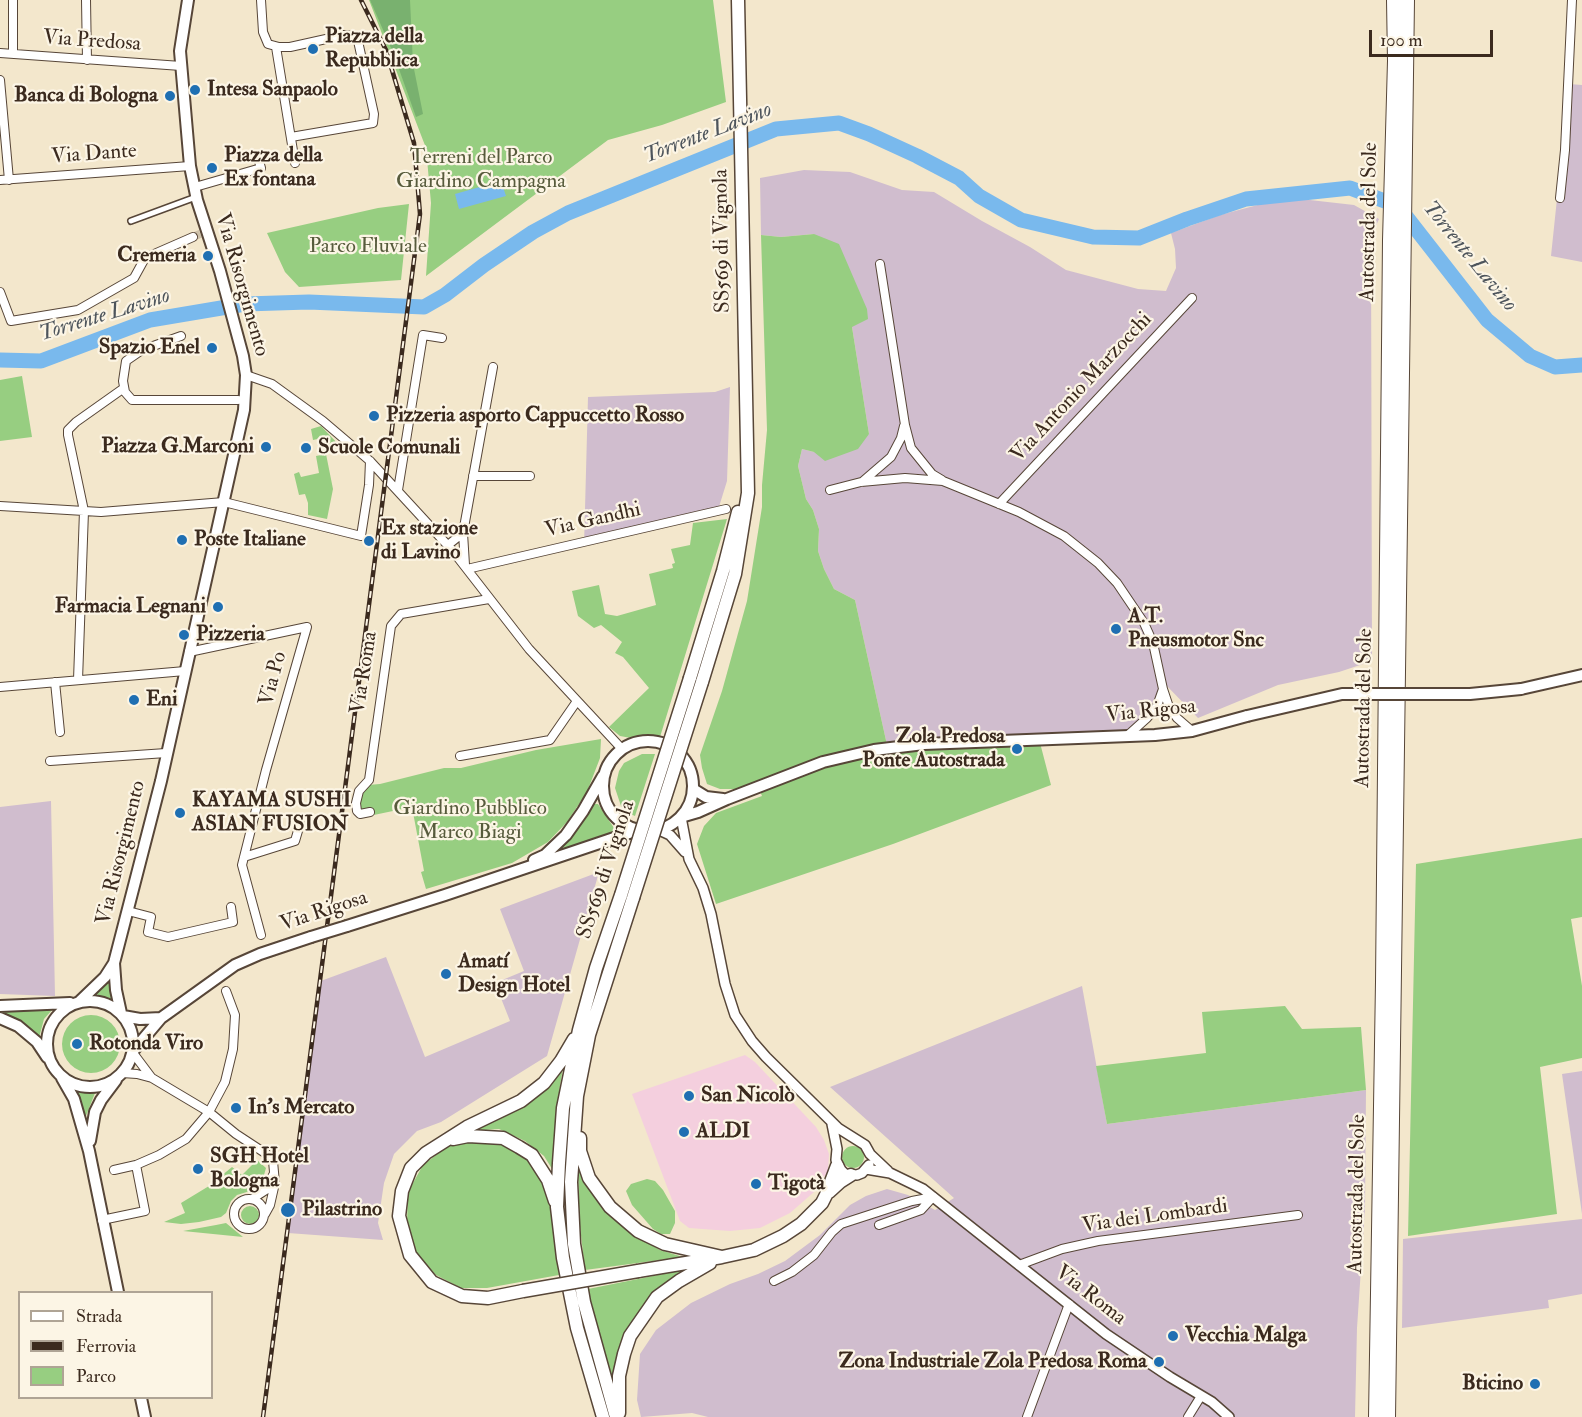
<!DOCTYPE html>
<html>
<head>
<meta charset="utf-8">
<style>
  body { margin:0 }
  #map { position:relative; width:1582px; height:1417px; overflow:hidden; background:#f3e7cc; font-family:"IM FELL Double Pica",serif }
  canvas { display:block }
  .legend { position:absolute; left:18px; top:1291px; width:195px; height:108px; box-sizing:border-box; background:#fcf5e5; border:2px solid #afa495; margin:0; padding:8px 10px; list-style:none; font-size:18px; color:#3b2a1e }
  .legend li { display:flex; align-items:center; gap:12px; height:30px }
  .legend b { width:30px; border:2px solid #afa495 }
  .scale { position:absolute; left:1369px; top:30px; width:124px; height:27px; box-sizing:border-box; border:3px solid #3b2a1e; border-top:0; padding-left:8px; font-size:18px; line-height:21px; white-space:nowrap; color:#3b2a1e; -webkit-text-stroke:4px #fcf5e5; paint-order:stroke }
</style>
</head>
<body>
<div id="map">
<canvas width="1582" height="1417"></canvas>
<ul class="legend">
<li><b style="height:8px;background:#fff"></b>Strada</li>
<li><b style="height:8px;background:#3b2a1e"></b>Ferrovia</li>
<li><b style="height:16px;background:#97ce81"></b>Parco</li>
</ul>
<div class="scale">100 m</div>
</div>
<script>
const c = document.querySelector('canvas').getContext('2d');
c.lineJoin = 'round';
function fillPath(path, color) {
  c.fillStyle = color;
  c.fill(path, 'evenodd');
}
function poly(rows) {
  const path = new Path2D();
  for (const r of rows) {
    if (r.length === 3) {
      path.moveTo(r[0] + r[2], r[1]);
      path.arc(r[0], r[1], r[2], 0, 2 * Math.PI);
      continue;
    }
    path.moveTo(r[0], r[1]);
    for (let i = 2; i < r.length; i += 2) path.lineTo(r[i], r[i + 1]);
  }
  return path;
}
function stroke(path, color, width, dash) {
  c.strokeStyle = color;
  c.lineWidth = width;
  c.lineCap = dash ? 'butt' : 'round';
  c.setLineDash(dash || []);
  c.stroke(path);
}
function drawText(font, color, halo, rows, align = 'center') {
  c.font = font + ' "IM FELL Double Pica",serif';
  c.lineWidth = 4.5;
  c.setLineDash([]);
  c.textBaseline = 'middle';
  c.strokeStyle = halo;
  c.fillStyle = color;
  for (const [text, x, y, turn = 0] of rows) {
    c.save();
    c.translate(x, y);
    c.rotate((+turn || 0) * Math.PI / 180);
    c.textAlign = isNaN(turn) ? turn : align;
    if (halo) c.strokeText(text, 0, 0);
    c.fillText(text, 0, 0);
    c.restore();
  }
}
fillPath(poly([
  [745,1055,755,1062,816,1127,824,1140,829,1154,828,1171,814,1192,790,1213,760,1228,730,1231,689,1228,680,1221,632,1094]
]), '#f4cfde');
fillPath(poly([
  [1569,84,1582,85,1582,262,1551,256],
  [804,170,850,172,902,190,934,192,982,221,1030,247,1066,270,1138,289,1166,291,1176,268,1175,249,1171,233,1220,215,1269,202,1301,199,1354,205,1379,219,1371,237,1372,661,1339,672,1278,685,1198,718,1165,684,1149,715,1130,737,887,745,855,600,834,589,824,569,818,551,819,529,813,510,806,499,798,466,802,449,814,452,869,434,852,327,814,234,781,237,761,235,760,178],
  [730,387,727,481,718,510,584,546,588,397,715,392],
  [51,801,55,996,0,994,0,807],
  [599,872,547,1056,441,1122,417,1131,394,1154,384,1183,378,1223,383,1240,288,1233,318,982,386,957,425,1057,510,1021,495,983,524,971,500,909],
  [1082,986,1107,1124,1366,1090,1365,1209,1357,1328,1355,1417,708,1417,692,1413,641,1417,637,1400,640,1354,656,1330,691,1303,730,1284,758,1274,785,1261,820,1235,850,1205,866,1196,887,1189,908,1195,935,1210,954,1198,830,1087],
  [1582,1071,1582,1214,1562,1074],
  [1582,1219,1582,1294,1548,1300,1549,1308,1402,1328,1403,1239]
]), '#d0bdce');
fillPath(poly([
  [369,0,713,0,726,102,662,125,608,140,426,276,431,203,426,148],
  [409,204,401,280,299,287,285,272,267,233,378,208],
  [814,234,839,244,867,309,868,319,852,327,869,434,858,449,825,461,814,452,802,449,798,466,806,499,813,510,819,529,818,551,824,569,834,589,855,600,887,745,1039,739,1051,785,893,844,716,904,697,844,704,826,716,813,762,796,757,784,736,789,720,789,707,784,702,768,700,755,722,691,747,601,762,507,762,485,767,430,761,235,781,237],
  [22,376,32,437,0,441,0,380],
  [321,426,340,446,325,449,322,438,313,440,311,429],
  [326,454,333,489,327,519,308,515,308,503,305,494,299,495,294,474,299,472,301,477,319,473,316,456],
  [727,519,660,737,648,736,631,738,620,736,609,727,649,688,623,657,615,653,622,642,601,625,594,628,578,616,572,591,599,585,605,614,617,616,656,605,649,574,673,568,672,564,675,563,671,549,690,545,693,523],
  [601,739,600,758,587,792,567,822,548,842,512,863,426,889,421,872,424,871,412,807,369,816,360,807,361,797,365,786,368,785,380,784,444,768,461,768,536,750],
  [642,754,655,754,635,816,628,813,621,806,615,788,619,771,624,763],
  [593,804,598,804,616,831,614,834,561,851,560,847],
  [1582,838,1582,917,1571,919,1582,986,1582,1058,1540,1067,1557,1214,1408,1236,1416,864],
  [112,973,113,1000,95,994],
  [1285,1006,1302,1029,1361,1027,1366,1090,1107,1124,1096,1066,1206,1053,1202,1012],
  [0,1008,52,1010,44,1019,39,1038,19,1021,0,1011],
  [91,1044,29],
  [564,1062,559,1092,554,1172,544,1156,525,1141,499,1129,469,1131,514,1110],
  [74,1092,95,1093,86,1116,83,1116],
  [471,1139,502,1144,525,1156,541,1176,549,1197,559,1275,487,1288,461,1288,436,1275,415,1252,407,1222,408,1192,423,1165,448,1146],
  [853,1157,11],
  [257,1160,266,1168,264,1175,250,1191,237,1195,231,1201,226,1213,221,1217,199,1222,181,1224,164,1222,185,1213,181,1203,209,1186,232,1167,242,1175],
  [578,1164,592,1190,609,1215,629,1232,660,1250,683,1257,585,1270,579,1218],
  [647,1179,655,1181,663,1190,675,1211,675,1223,670,1234,661,1234,653,1229,632,1205,626,1191,631,1184],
  [250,1215,9],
  [226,1223,243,1237,183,1231,216,1225],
  [683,1270,646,1301,629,1329,613,1387,588,1289]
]), '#97ce81');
fillPath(poly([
  [370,0,410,0,413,64,423,114,416,117,394,55]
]), '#79b16f');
fillPath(poly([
  [501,181,506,196,459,209,455,194]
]), '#79b9ed');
stroke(poly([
  [0,360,41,361,150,320,245,304,309,302,424,307,445,295,484,265,533,232,568,213,776,129,839,123,869,134,917,156,959,178,979,196,1021,220,1093,237,1139,238,1187,219,1246,199,1350,188,1398,206,1487,320,1530,356,1555,367,1582,365]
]), '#79b9ed', 15);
stroke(poly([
  [193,237,202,233]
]), '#cec1a9', 8, [8, 4]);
const pedestrian = poly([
  [131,221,196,197]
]);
const minor = poly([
  [13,0,13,54],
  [86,0,87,60],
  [261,0,263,32,268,44,279,47,290,47,344,35,354,36,358,41,363,64,374,114,373,123,291,137],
  [276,47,295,163],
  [0,53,181,66],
  [0,80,9,180],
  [0,180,190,166],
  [195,187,261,168,258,158],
  [1560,198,1565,150,1572,0],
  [880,264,905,425,911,448,932,474,942,480],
  [0,292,11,321,78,310,134,278,145,258,193,237],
  [181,336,142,350,126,361,123,381,125,392,132,400,238,400],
  [246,375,272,384,323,421,370,461,452,550,529,649,622,749],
  [473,476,530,476],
  [862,482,891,457,901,438,904,426],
  [398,490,423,335,442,338],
  [830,490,861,482,905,478,943,481,1019,512,1064,536,1098,563,1117,583,1144,623,1153,643,1163,689,1157,706,1147,718,1127,736],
  [999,504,1192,298],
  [0,506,101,512,224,502,361,536,369,485,370,461],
  [463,533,493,367],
  [448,545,463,533,465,565],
  [467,569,726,509],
  [189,652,307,627,266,770,242,865,261,935],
  [78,680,84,511,68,435,68,430,76,422,124,388],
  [55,682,60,732],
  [0,687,185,671],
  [1163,689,1169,707,1177,718,1192,731],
  [460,756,550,740,577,701],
  [50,761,166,753],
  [370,812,360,814,357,811,356,803,359,791,369,780,391,626,401,614,489,599],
  [244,857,295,841,300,824],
  [128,911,151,917,148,932,168,937,233,922,231,907],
  [133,1053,151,1077],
  [122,1073,137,1074,152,1078,209,1112,225,1082,233,1049,235,1015,226,991],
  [114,1170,136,1165,159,1155,186,1139,209,1112,236,1134,268,1155,273,1161,275,1183,270,1205,265,1214],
  [249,1214,15],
  [252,1199,266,1190,273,1175],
  [102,1220,145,1211,136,1165],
  [879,1225,921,1210,932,1198],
  [1019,1265,1062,1249,1098,1241,1298,1215],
  [774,1281,792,1272,814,1255,832,1232,841,1224,912,1201,933,1197],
  [1027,1417,1069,1304],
  [1188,1417,1201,1396]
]);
const tertiary = poly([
  [681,817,689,859,703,888,711,914,725,984,735,1015,752,1041,766,1057,838,1128,865,1145,870,1154,888,1171],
  [659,830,670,835,685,852],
  [832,1124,837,1149,836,1160,841,1170,845,1174,857,1175,862,1173,869,1165],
  [866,1169,890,1173,923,1189,1106,1334,1170,1377,1212,1402,1229,1417]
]);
const secondary = poly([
  [1521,689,1582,675],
  [648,786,45],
  [693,789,706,797,723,799],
  [681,817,698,812,727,799,823,762,874,750,924,744,1155,735,1192,731,1247,716],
  [534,860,545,855,566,835,583,811,603,776],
  [347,926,445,895,638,830],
  [114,963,116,990,121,1013],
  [90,1044,43],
  [80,1001,105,977,114,963,161,781,244,410,246,375,243,356,220,271,197,200,190,166,180,51,188,0],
  [0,1006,70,1003],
  [123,1016,140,1019,161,1018],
  [0,1018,18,1026,37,1042,47,1057],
  [133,1051,161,1018,235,965,260,954,311,937],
  [62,1078,74,1099,89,1151,118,1292],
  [90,1141,95,1112,101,1100,116,1080],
  [141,1398,145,1417]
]);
const trunk = poly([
  [690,678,723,571,738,512],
  [702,682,735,574,748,493,738,0],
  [580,1138,580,1151,589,1178,610,1207,638,1231,665,1244,722,1257],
  [453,1139,468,1136,503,1138,519,1147,532,1155,548,1180,555,1201],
  [829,1192,840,1182,851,1175],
  [638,1271,722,1257,754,1250,783,1236,801,1224,822,1203,826,1195,837,1166],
  [523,1291,488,1298,462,1296,432,1282,410,1255,399,1216,402,1191,411,1168,426,1153,467,1127,521,1101,544,1083,561,1061,574,1039],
  [619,1413,619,1376,624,1354,630,1336,657,1297,679,1281,710,1263],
  [603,1417,577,1328,563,1258,557,1207,559,1163,563,1108,579,1030,596,968,621,895],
  [616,1417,584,1302,574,1244,571,1182,577,1096,589,1035,633,898]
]);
const motorway = poly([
  [1376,1417,1383,982,1390,240,1395,61,1394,0],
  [1388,1417,1407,0]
]);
stroke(pedestrian, '#574638', 8);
stroke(minor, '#574638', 10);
stroke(tertiary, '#574638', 12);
stroke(secondary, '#574638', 14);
stroke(trunk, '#574638', 15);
stroke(motorway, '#574638', 16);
stroke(pedestrian, '#fff', 5);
stroke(minor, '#fff', 8);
stroke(tertiary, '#fff', 9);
stroke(secondary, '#fff', 10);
stroke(trunk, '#fff', 12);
stroke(motorway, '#fff', 14);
const rail = poly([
  [263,1417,420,214,414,143,386,50,361,0]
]);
stroke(rail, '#3b2a1e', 4.5);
stroke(rail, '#fcf5e5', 2, [7]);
const secondaryBridge = poly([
  [1247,716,1342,694,1470,694,1521,689],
  [311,937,347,926]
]);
const trunkBridge = poly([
  [621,895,690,678],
  [633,898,702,682],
  [523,1291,638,1271]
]);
stroke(secondaryBridge, '#574638', 14, []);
stroke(trunkBridge, '#574638', 15, []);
stroke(secondaryBridge, '#fff', 10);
stroke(trunkBridge, '#fff', 12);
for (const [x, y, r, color] of [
  [313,49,6,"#1f6fb2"],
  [195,90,6,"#1f6fb2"],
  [170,96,6,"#1f6fb2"],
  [212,168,6,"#1f6fb2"],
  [208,256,6,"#1f6fb2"],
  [212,348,6,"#1f6fb2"],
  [374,416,6,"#1f6fb2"],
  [266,447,6,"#1f6fb2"],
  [306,448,6,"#1f6fb2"],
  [182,540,6,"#1f6fb2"],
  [369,541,6,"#1f6fb2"],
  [218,607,6,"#1f6fb2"],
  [1116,629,6,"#1f6fb2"],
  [184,635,6,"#1f6fb2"],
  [134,700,6,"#1f6fb2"],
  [1017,749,6,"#1f6fb2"],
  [180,813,6,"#1f6fb2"],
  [446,974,6,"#1f6fb2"],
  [77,1044,6,"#1f6fb2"],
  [689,1096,6,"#1f6fb2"],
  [236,1108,6,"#1f6fb2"],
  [684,1132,6,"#1f6fb2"],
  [198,1169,6,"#1f6fb2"],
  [756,1184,6,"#1f6fb2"],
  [288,1210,8,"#1f6fb2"],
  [1173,1336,6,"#1f6fb2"],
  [1159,1362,6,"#1f6fb2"],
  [1535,1384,6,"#1f6fb2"]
]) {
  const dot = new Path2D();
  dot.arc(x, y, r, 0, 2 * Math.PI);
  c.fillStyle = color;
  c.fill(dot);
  stroke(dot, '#fcf5e5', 2);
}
drawText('bold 21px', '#3b2a1e', '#fcf5e5', [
  ["Piazza della",325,37],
  ["Repubblica",325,61],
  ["Intesa Sanpaolo",207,90],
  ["Banca di Bologna",158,96,"right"],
  ["Piazza della",224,156],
  ["Ex fontana",224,180],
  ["Cremeria",196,256,"right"],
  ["Spazio Enel",200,348,"right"],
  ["Pizzeria asporto Cappuccetto Rosso",386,416],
  ["Piazza G.Marconi",254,447,"right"],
  ["Scuole Comunali",318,448],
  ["Ex stazione",381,529],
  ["di Lavino",381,553],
  ["Poste Italiane",194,540],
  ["Farmacia Legnani",206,607,"right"],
  ["A.T.",1128,617],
  ["Pneusmotor Snc",1128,641],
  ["Pizzeria",196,635],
  ["Eni",146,700],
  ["Zola Predosa",1005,737,"right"],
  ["Ponte Autostrada",1005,761,"right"],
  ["KAYAMA SUSHI",192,801],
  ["ASIAN FUSION",192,825],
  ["Amatí",458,962],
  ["Design Hotel",458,986],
  ["Rotonda Viro",89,1044],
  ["San Nicolò",701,1096],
  ["In's Mercato",248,1108],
  ["ALDI",696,1132],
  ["SGH Hotel",210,1157],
  ["Bologna",210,1181],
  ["Tigotà",768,1184],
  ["Pilastrino",302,1210],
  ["Vecchia Malga",1185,1336],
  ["Zona Industriale Zola Predosa Roma",1147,1362,"right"],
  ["Bticino",1523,1384,"right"]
], 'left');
drawText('21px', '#3b2a1e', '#fcf5e5', [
  ["Via Predosa",92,42,4],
  ["Via Dante",94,155,-4],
  ["Autostrada del Sole",1370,222,-89],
  ["SS569 di Vignola",723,241,-91],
  ["Via Risorgimento",241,285,74],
  ["Via Antonio Marzocchi",1082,388,-47],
  ["Via Gandhi",593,521,-13],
  ["Via Roma",365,673,-81],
  ["Via Po",274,679,-75],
  ["Autostrada del Sole",1365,708,-89],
  ["Via Rigosa",1151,712,-6],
  ["Via Risorgimento",122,853,-76],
  ["SS569 di Vignola",607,870,-72],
  ["Via Rigosa",324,912,-18],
  ["Autostrada del Sole",1358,1194,-89],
  ["Via dei Lombardi",1155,1217,-8],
  ["Via Roma",1090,1296,38]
]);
drawText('21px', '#575b3c', '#fcf5e5', [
  ["Terreni del Parco",481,158],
  ["Giardino Campagna",481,182],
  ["Parco Fluviale",368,247],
  ["Giardino Pubblico",470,809],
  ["Marco Biagi",470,833]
]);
drawText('italic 22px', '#4e555c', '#fcf5e5', [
  ["Torrente Lavino",708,134,-21],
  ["Torrente Lavino",1469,257,51],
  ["Torrente Lavino",105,316,-17]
]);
</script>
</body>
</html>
